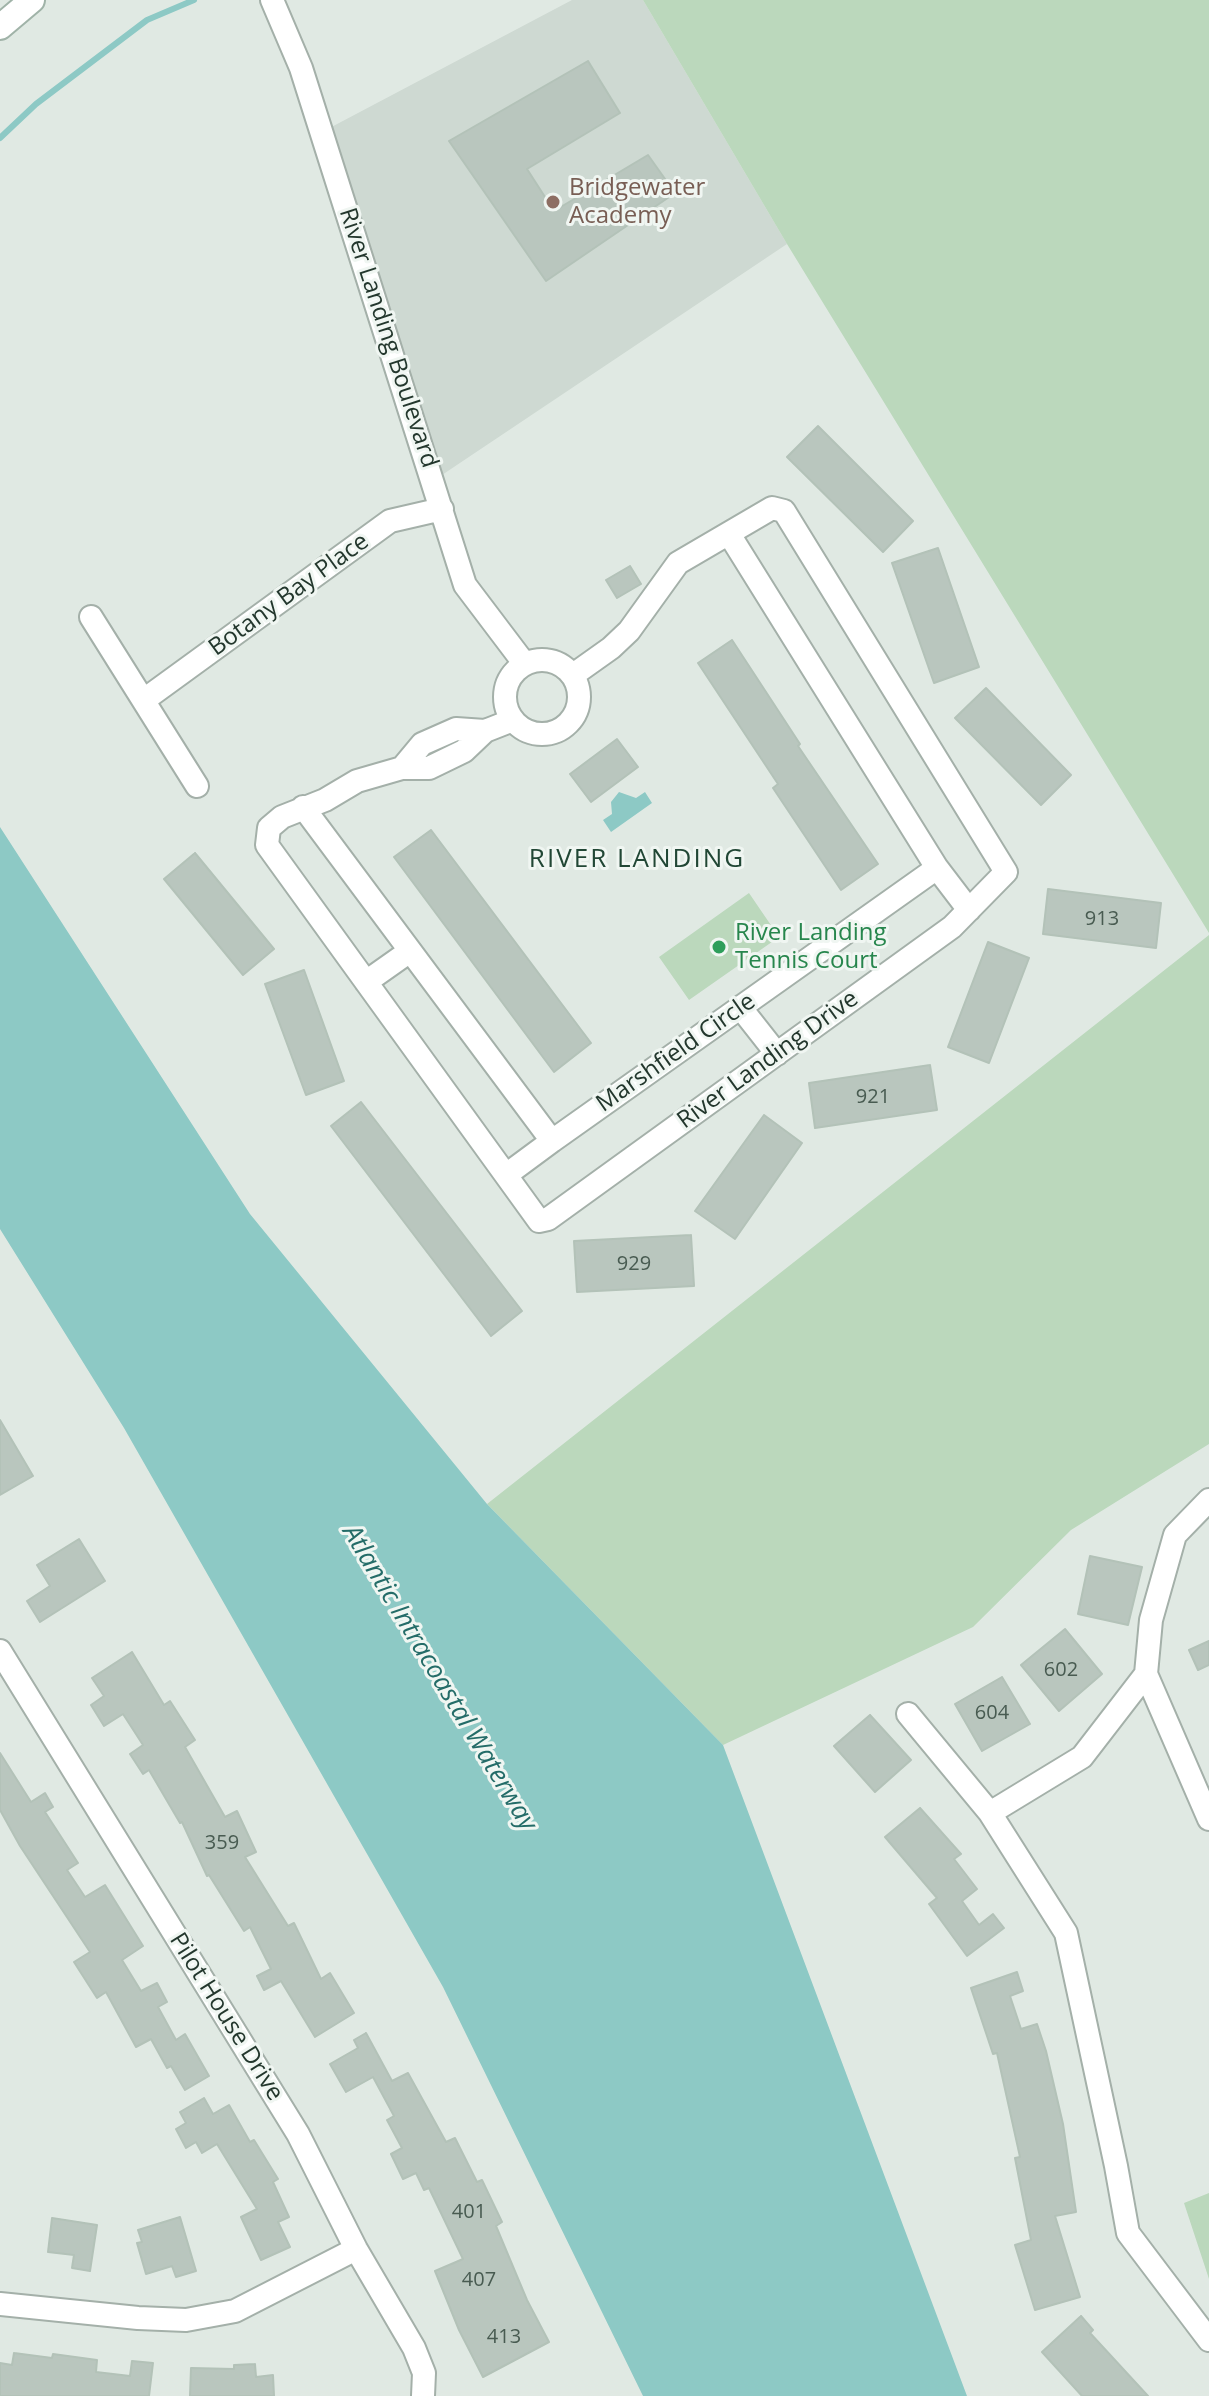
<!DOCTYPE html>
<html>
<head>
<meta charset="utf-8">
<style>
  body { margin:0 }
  canvas { display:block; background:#e0e9e3 }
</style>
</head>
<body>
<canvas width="1209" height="2396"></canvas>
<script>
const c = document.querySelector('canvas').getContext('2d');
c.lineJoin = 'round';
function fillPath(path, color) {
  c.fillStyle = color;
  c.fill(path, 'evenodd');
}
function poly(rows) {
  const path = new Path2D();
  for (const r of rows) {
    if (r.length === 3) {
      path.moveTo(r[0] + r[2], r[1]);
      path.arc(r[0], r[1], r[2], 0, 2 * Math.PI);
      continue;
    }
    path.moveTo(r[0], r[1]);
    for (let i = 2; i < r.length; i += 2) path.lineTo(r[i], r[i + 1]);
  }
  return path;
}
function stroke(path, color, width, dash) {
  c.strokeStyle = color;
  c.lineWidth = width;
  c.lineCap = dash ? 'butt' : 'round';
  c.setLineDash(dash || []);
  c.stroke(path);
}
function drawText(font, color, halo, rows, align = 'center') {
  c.font = font + ' "Open Sans",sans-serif';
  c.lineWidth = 6;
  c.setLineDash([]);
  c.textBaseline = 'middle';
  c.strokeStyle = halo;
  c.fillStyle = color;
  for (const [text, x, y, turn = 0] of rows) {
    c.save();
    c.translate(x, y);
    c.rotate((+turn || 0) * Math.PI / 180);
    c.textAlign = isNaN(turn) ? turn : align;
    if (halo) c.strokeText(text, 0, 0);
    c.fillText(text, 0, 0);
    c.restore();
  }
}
fillPath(poly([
  [572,0,643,0,787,244,433,481,322,132]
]), '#ced9d2');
fillPath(poly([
  [643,0,1209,0,1209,933,787,244],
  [749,893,779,937,689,1000,659,957],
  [1209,935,1209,1444,1071,1530,973,1627,723,1745,487,1504],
  [1209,2193,1209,2279,1184,2203]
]), '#bbd8bc');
fillPath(poly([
  [619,792,636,798,645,792,652,803,611,832,603,820,612,814,611,802],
  [0,827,250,1214,487,1504,723,1745,967,2396,643,2396,443,1987,124,1428,0,1229]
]), '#8dc9c5');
stroke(poly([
  [0,138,36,104,147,20,194,0]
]), '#8dc9c5', 6);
const building = poly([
  [588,61,620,113,527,169,554,211,648,155,675,193,546,281,449,141,588,61],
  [818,426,913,521,883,552,787,457,818,426],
  [938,548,979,667,934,683,892,563,938,548],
  [630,566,641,584,617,598,606,580,630,566],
  [732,640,800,744,798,746,878,864,841,890,773,788,778,784,698,663,732,640],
  [986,688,1071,775,1041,805,955,718,986,688],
  [617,739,638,767,591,802,570,774,617,739],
  [431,830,591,1043,554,1072,394,857,431,830],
  [195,853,274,949,243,975,164,879,195,853],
  [1048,889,1161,903,1156,948,1043,934,1048,889],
  [988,942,1029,958,989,1063,948,1047,988,942],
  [304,970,344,1081,306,1095,265,984,304,970],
  [930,1065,937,1110,815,1128,809,1083,930,1065],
  [361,1102,522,1311,491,1336,331,1126,361,1102],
  [764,1115,802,1143,735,1239,695,1211,764,1115],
  [691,1235,694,1286,577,1292,574,1241,691,1235],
  [0,1420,33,1476,0,1495,0,1420],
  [79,1539,105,1581,40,1622,27,1601,50,1586,37,1565,79,1539],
  [1090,1556,1142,1567,1128,1625,1078,1614,1090,1556],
  [1065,1629,1102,1674,1059,1711,1021,1665,1065,1629],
  [1209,1641,1209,1665,1198,1670,1189,1650,1209,1641],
  [132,1652,164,1705,170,1701,195,1740,185,1747,225,1817,237,1811,256,1852,245,1857,288,1926,294,1923,321,1979,330,1973,354,2013,315,2037,281,1981,264,1990,257,1976,271,1969,250,1927,244,1931,209,1875,207,1876,182,1822,180,1823,149,1770,143,1774,130,1754,143,1745,123,1714,104,1726,91,1705,104,1696,92,1678,132,1652],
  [1002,1677,1030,1724,982,1751,955,1704,1002,1677],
  [870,1715,911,1760,875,1792,834,1746,870,1715],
  [0,1753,31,1802,45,1793,53,1807,45,1812,78,1863,67,1870,85,1897,105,1885,143,1946,122,1960,141,1991,157,1983,167,2002,158,2007,176,2040,185,2034,209,2076,185,2090,171,2066,167,2068,151,2039,136,2047,106,1992,97,1998,74,1962,90,1952,20,1846,0,1810,0,1753],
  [920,1808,961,1854,954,1859,977,1889,962,1901,979,1925,993,1914,1004,1928,967,1956,929,1904,937,1898,885,1837,920,1808],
  [1017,1972,1023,1991,1010,1996,1021,2029,1037,2024,1046,2051,1063,2124,1076,2212,1055,2216,1080,2297,1035,2310,1015,2245,1031,2240,1015,2158,1020,2157,997,2053,993,2054,971,1988,1017,1972],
  [366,2033,392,2081,408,2073,446,2142,455,2138,477,2182,482,2180,502,2222,496,2226,527,2300,549,2342,483,2377,459,2330,435,2271,463,2259,429,2188,424,2190,416,2173,403,2179,391,2154,402,2148,387,2120,394,2116,373,2077,346,2092,330,2064,358,2048,354,2040,366,2033],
  [204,2098,213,2114,229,2105,250,2142,254,2140,278,2179,273,2182,289,2217,278,2222,290,2247,261,2260,241,2217,257,2209,217,2144,202,2153,196,2142,186,2148,176,2129,186,2123,180,2112,204,2098],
  [180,2217,196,2271,176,2277,172,2266,146,2274,137,2243,142,2242,138,2230,180,2217],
  [52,2218,97,2225,90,2271,72,2268,74,2255,48,2252,52,2218],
  [1081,2316,1093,2330,1090,2333,1148,2396,1082,2396,1042,2352,1081,2316],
  [14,2353,52,2358,53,2354,97,2360,96,2372,130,2376,132,2361,153,2363,149,2396,0,2396,0,2363,12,2365,14,2353],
  [255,2364,256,2377,273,2375,274,2396,190,2396,191,2368,234,2369,234,2365,255,2364]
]);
fillPath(building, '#b9c6be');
stroke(building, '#b3c2b8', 2);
const street = poly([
  [272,0,301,68,465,585,524,663],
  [91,617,197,786],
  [542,697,37],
  [144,700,390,521,442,509],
  [513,720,485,731,464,751,429,768,402,768,357,781,325,800,282,817,269,828,267,845,539,1221,548,1219,952,927,1006,872,784,511,772,508,678,563,629,631,611,648,573,675],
  [402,768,422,744,456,729,485,731],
  [303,807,552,1141,937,868,729,534],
  [937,868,969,910],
  [366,982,410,951],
  [740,1007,777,1054],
  [506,1175,552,1141],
  [1209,1500,1175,1535,1151,1620,1146,1674,1209,1819],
  [0,1651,298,2134,356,2249,414,2348,424,2373,423,2396],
  [1146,1674,1082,1757,990,1813,1066,1933,1116,2166,1128,2233,1209,2340],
  [908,1714,990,1813],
  [0,2304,138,2318,186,2320,235,2311,356,2249]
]);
const secondary = poly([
  [0,27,32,0]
]);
stroke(street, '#a4b0a9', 26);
stroke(secondary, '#a0b3a8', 28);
stroke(street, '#fff', 22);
stroke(secondary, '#fff', 24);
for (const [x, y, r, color] of [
  [553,202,8,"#8d6e63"],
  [719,947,8,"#2e9e5b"]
]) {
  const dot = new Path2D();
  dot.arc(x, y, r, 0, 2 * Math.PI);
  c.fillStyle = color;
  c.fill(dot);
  stroke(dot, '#f0f6f2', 3);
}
drawText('20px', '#485b51', null, [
  ["913",1102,919],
  ["921",873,1097],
  ["929",634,1264],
  ["602",1061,1670],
  ["604",992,1713],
  ["359",222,1843],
  ["401",469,2212],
  ["407",479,2280],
  ["413",504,2337]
]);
drawText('24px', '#785e54', '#f0f6f2', [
  ["Bridgewater",569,188],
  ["Academy",569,216]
], 'left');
drawText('24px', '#23372d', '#f0f6f2', [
  ["River Landing Boulevard",388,338,72],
  ["Botany Bay Place",289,595,-36],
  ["Marshfield Circle",676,1053,-35],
  ["River Landing Drive",768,1060,-36],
  ["Pilot House Drive",226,2017,58]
]);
drawText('24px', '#27864d', '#f0f6f2', [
  ["River Landing",735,933],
  ["Tennis Court",735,961]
], 'left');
c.letterSpacing = '2px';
drawText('26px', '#214735', '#f0f6f2', [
  ["RIVER LANDING",637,860]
]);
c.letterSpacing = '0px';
drawText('italic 26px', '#246c68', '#f0f6f2', [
  ["Atlantic Intracoastal Waterway",439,1678,59]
]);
</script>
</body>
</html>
